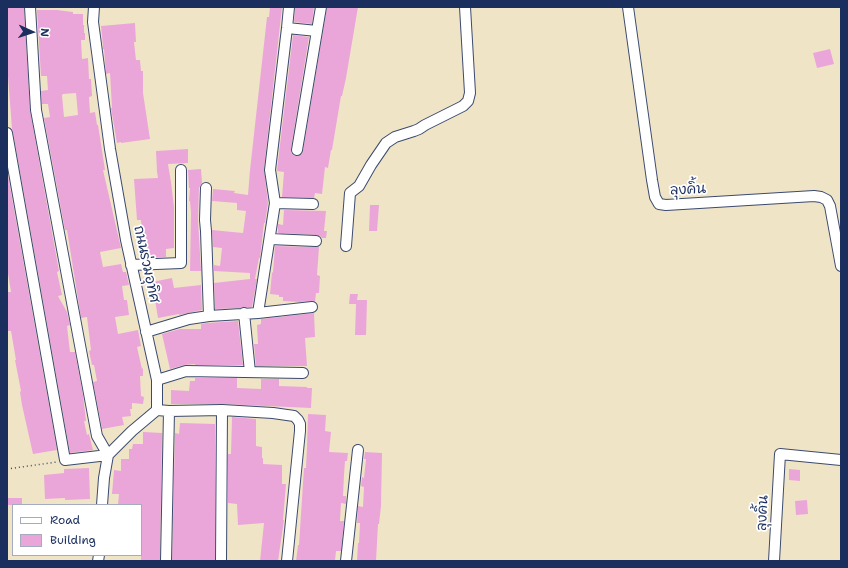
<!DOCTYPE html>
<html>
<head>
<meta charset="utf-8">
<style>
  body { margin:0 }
  #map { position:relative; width:848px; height:568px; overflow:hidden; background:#f0e4c7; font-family:"Shantell Sans",sans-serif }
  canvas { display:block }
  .frame { position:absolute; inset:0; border:8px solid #1b2f5e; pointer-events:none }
  .legend { position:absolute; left:12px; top:504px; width:130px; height:52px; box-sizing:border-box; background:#fff; border:1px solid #a4acbf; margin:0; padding:5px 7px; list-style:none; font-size:12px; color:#1b2f5e }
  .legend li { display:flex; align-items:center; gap:8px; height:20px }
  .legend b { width:20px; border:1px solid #a4acbf }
  .north { position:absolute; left:12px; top:12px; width:40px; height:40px; -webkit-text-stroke:3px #fff; paint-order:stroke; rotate:93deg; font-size:11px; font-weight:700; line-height:16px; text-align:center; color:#1b2f5e }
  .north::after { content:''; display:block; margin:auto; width:14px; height:18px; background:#1b2f5e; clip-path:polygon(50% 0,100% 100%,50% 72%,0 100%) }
</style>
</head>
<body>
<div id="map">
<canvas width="848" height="568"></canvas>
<div class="frame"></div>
<ul class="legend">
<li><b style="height:5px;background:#fff"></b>Road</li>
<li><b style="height:11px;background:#eaa6d9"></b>Building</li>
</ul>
<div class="north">N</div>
</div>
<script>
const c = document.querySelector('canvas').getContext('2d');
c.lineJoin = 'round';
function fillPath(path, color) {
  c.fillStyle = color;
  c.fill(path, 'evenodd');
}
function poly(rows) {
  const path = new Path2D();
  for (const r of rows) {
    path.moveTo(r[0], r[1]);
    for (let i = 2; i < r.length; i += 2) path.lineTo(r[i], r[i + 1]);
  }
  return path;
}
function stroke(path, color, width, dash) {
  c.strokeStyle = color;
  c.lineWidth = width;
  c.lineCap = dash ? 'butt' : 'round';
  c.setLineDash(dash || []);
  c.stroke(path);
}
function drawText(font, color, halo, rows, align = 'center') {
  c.font = font + ' "Shantell Sans","Playpen Sans Thai",sans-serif';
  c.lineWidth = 3.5;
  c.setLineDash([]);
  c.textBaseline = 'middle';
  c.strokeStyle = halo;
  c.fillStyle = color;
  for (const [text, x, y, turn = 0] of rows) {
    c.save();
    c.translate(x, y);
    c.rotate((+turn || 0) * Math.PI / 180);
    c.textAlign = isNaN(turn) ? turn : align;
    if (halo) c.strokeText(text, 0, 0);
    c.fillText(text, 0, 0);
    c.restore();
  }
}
fillPath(poly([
  [7,7,24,7,30,110,59,271,57,272,62,295,58,296,67,312,70,325,67,326,70,352,75,352,83,395,86,421,84,421,87,435,89,434,93,450,70,453,13,132,12,129,7,63],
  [270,7,282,7,264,169,268,203,265,223,264,223,260,258,259,258,255,279,257,279,252,307,244,307,241,308,215,309,214,283,250,279,250,273,214,271,214,265,220,266,222,248,213,247,212,230,243,233,246,211,237,210,237,203,212,201,213,189,235,191,234,193,248,195,250,170,267,17,269,17],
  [295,7,314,7,312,24,294,22],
  [327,7,358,7,346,78,342,96,341,96,332,150,331,150,328,168,325,167,322,194,315,193,314,198,282,197,284,172,277,171,277,170,293,35,309,37,291,149,291,152,293,155,296,156,302,154,303,151],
  [37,10,57,10,73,12,73,14,83,14,83,25,84,25,84,33,85,33,85,40,81,40,82,59,88,58,89,79,91,79,92,96,89,97,90,113,95,112,97,125,98,125,105,170,103,170,121,248,100,252,103,267,121,264,123,272,126,272,129,285,122,286,124,300,127,300,129,315,115,317,118,334,138,330,141,346,137,347,142,369,143,368,143,376,140,376,141,396,144,397,143,404,132,403,132,409,130,409,131,416,122,417,124,425,102,429,93,382,97,381,94,365,92,365,89,351,91,350,87,317,81,318,67,230,65,230,44,118,50,117,48,104,42,104,41,91,48,90,47,76,41,76],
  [76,93,78,115,64,117,62,95,63,94],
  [135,23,136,42,134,42,136,60,140,60,141,71,143,71,143,93,150,139,121,143,121,142,117,143,111,108,112,108,110,73,106,74,104,49,103,49,103,46,101,26],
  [830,49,834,64,817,68,813,53],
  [188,149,188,163,168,164,171,182,174,207,174,248,166,249,166,257,144,258,141,220,137,220,134,179,158,178,157,172,156,151],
  [201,169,202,183,199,188,198,220,201,271,190,271,191,213,190,201,189,201,190,188,189,188,188,170],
  [7,170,57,450,33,454,22,405,20,392,21,391,15,360,16,360,11,331,7,331,7,292,11,292,7,267],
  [370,205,379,205,377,231,369,231],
  [284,210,326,211,324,231,327,231,326,238,322,238,320,236,316,235,278,233,278,224,283,225],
  [275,246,319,247,317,275,320,276,319,293,316,293,315,302,311,301,299,302,283,301,283,297,279,297,279,295,270,294,272,272,273,273],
  [172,278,174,288,201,285,202,310,188,313,179,315,179,314,158,318,152,282],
  [350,294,358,294,357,300,367,300,366,335,355,335,356,304,349,304],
  [314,313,315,337,305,338,307,366,256,366,254,344,258,344,257,325,261,324,261,319],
  [238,321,243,365,195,365,195,364,184,365,170,369,162,334,180,329,201,329,201,324,207,323],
  [195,378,237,378,237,388,261,389,261,379,279,379,279,386,307,387,307,388,312,388,311,408,222,404,171,404,171,390,189,391,190,381,195,381],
  [308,414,326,415,325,431,331,432,329,452,348,453,347,461,345,461,344,475,343,496,346,496,346,504,341,503,340,521,344,521,341,551,336,551,335,561,296,561,298,545,299,545,304,468,306,468,307,447],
  [232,417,256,419,256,446,262,447,262,458,263,458,263,464,282,465,282,484,286,484,283,520,284,520,278,561,260,561,264,523,238,525,237,504,228,503,228,454,231,454],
  [180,423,215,424,215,561,172,561,175,433,179,434],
  [143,432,162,433,160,561,141,561,141,505,118,505,119,494,112,494,114,470,121,471,121,459,129,459,129,449,132,449,133,444,143,444],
  [365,452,382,453,381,506,379,524,378,524,376,561,357,561,358,543,359,543,360,523,357,523,358,506,363,507,364,487,361,486,362,477,364,478,366,459,364,459],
  [89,468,90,499,65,500,65,498,45,499,44,475,64,473,64,469],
  [789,469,800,470,800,481,789,480],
  [7,498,22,498,22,505,7,505],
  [807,500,808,514,796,515,795,501]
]), '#eaa6d9');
const minor = poly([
  [94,7,93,22,110,149,126,240,157,380,157,410,132,431,108,455,104,478,102,505],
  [628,7,652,180,655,197,659,204,666,205,814,196,821,197,827,200,830,206,841,266],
  [287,28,317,31],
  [7,133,65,460,108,455,97,436,36,110,30,7],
  [297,150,321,7],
  [206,188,205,220,206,231,209,316],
  [275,203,313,204],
  [270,239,316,241],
  [346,246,350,193,359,186,371,165,386,143,395,137,414,131,419,129,425,125,463,106,468,101,470,93,465,7],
  [131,265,181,263,181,170],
  [244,313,250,372],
  [258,313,275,203,270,170,287,28,289,7],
  [146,332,189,319,209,316,258,313,312,307],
  [157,380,186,371,303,373],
  [157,410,169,411,222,410,273,413,294,416,298,420,300,424,300,431,287,561],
  [98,561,99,555],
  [166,561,169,411],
  [221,561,222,410],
  [346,561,358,450],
  [774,561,780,454,841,460]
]);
stroke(minor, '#3b4a6e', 12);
stroke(poly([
  [7,469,57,462]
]), '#3b4a6e', 1.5, [1, 3]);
stroke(minor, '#fff', 10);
drawText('14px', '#1b2f5e', '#fff', [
  ["ลุงคิ้น",688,190,-3],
  ["ถนนร่วมอุทิศ",146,264,78],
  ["ลุงคิ้น",763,513,-87]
]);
</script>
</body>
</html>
